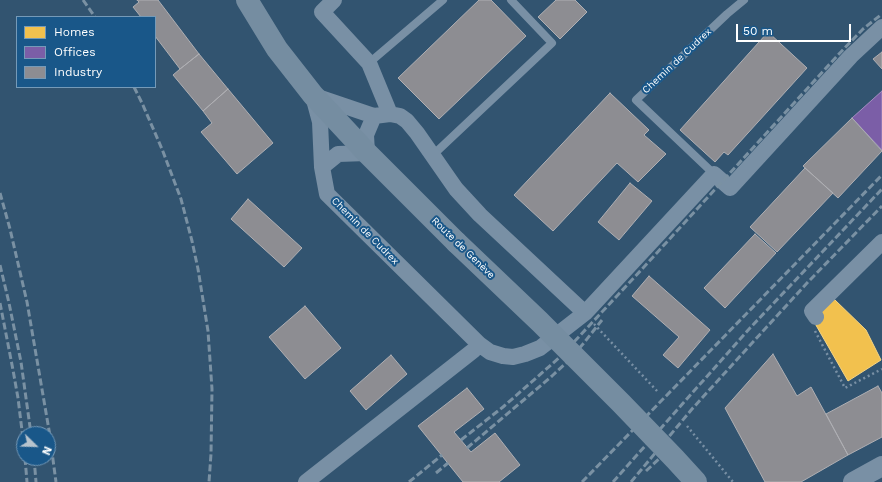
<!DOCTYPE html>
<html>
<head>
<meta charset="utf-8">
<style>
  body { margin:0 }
  #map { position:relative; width:882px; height:482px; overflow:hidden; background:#325470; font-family:"Work Sans",sans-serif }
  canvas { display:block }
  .legend { position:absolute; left:16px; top:16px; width:140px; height:72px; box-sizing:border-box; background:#195789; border:1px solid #759ab8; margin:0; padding:5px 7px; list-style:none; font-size:12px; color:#fff }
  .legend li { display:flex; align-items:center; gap:8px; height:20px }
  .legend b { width:20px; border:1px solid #759ab8 }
  .north { position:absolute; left:16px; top:426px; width:40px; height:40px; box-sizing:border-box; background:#195789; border:1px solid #759ab8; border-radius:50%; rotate:113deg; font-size:11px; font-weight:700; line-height:16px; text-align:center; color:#fff }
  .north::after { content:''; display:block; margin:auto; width:14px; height:18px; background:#b7c3cd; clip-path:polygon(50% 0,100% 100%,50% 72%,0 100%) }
  .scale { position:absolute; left:736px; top:24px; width:115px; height:18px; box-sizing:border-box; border:2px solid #fff; border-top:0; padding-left:5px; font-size:12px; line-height:14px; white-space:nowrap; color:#fff; -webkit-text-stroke:3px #195789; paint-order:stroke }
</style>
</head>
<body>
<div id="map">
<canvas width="882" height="482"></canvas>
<ul class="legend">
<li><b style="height:11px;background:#f2c14e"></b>Homes</li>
<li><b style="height:11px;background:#7b5ea7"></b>Offices</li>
<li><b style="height:11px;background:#8d8d92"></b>Industry</li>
</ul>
<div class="north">N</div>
<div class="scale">50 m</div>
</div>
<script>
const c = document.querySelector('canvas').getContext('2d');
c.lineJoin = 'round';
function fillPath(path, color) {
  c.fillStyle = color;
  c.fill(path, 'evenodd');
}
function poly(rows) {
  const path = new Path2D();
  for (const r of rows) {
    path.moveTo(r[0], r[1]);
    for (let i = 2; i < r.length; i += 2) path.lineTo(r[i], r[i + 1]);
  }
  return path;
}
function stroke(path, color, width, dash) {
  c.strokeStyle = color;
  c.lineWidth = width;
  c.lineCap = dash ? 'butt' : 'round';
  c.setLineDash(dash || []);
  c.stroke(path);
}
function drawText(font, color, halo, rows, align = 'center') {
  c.font = font + ' "Work Sans",sans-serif';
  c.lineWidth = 4;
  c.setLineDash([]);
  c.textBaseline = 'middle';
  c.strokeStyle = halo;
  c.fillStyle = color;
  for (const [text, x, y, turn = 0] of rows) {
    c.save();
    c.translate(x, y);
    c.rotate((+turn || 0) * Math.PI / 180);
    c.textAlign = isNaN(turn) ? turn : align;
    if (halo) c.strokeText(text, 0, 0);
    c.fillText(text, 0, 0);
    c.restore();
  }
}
const homes = poly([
  [834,299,866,330,881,360,848,381,813,320,834,299]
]);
fillPath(homes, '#f2c14e');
stroke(homes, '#f6d483', 1);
const offices = poly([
  [882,91,882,150,852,118,882,91]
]);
fillPath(offices, '#7b5ea7');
stroke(offices, '#a38ec1', 1);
const industry = poly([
  [137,0,158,0,199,54,180,69,155,36,155,17,141,17,133,7,139,2,137,0],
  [479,0,491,0,526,36,439,119,398,78,479,0],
  [556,0,575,0,587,12,560,39,538,17,556,0],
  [768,32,807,68,728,155,724,152,715,162,680,130,768,32],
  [882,52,882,69,873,59,882,52],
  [199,54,228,89,203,111,173,75,180,69,199,54],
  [228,89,273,143,237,174,201,132,212,123,203,111,228,89],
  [610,93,649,130,644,135,666,154,638,182,617,163,553,231,514,195,610,93],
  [852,118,882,151,838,198,803,166,852,118],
  [805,168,833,193,777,252,750,227,805,168],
  [630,183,652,201,619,240,598,222,630,183],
  [248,199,302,248,284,267,231,219,248,199],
  [755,234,776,253,725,308,704,288,755,234],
  [649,276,710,330,678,368,663,355,679,337,632,296,649,276],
  [305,306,341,348,305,379,269,337,305,306],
  [773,354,797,396,811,387,848,455,801,482,765,482,725,408,773,354],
  [391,355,407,374,366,410,350,391,391,355],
  [878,386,882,393,882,437,848,455,826,414,878,386],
  [467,388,484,409,454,432,471,452,495,433,520,465,499,482,463,482,418,426,467,388]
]);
fillPath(industry, '#8d8d92');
stroke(industry, '#afafb3', 1);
stroke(poly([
  [594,324,658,392],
  [815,331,845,388,882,369],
  [687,426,733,482]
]), '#7990a5', 2.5, [2, 3]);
stroke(poly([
  [369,63,443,0],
  [433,155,552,43,511,0],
  [714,174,636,100,727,14,744,0]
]), '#7990a5', 8);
stroke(poly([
  [334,0,322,12,369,63,390,114],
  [313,96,320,122,322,167,327,194,479,344,490,352,503,356,513,357,525,354,540,348,585,313,714,174,730,188,851,56,882,27],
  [315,96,374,116,390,114,400,116,407,121,417,133,456,189,480,215,585,313],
  [322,167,338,154,367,153,366,135,374,116],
  [816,317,812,311,882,242],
  [306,482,474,350,479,344]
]), '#7990a5', 16);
stroke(poly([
  [853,482,882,466]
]), '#7990a5', 20);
stroke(poly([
  [247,0,277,49,313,95,367,153,456,242]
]), '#758da1', 22);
stroke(poly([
  [83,0,95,17],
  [134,87,142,103,162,149,181,199,192,241,198,269,208,331,212,389,211,454,209,482],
  [0,193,10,229,27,302,49,430,56,482],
  [0,265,9,303,21,362,31,434],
  [0,303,13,370,18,398,24,447],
  [461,440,503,407,560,357,643,268,838,55,863,29,882,14],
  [467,448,552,376,566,363,583,344,602,320],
  [25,458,27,482],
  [34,458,36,482],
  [646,471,661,457],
  [436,473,448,463],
  [409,482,442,455],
  [582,482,882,175],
  [613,482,750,328,882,189],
  [631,482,692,409,753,342,808,282,882,206]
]), '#7a91a3', 3, [7, 3]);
stroke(poly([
  [456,242,540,322,621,403,675,459,696,482]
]), '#758da1', 22);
drawText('10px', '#fff', '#195789', [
  ["Chemin de Cudrex",677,61,-43],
  ["Chemin de Cudrex",365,231,45],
  ["Route de Genève",463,248,44]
]);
</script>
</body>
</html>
